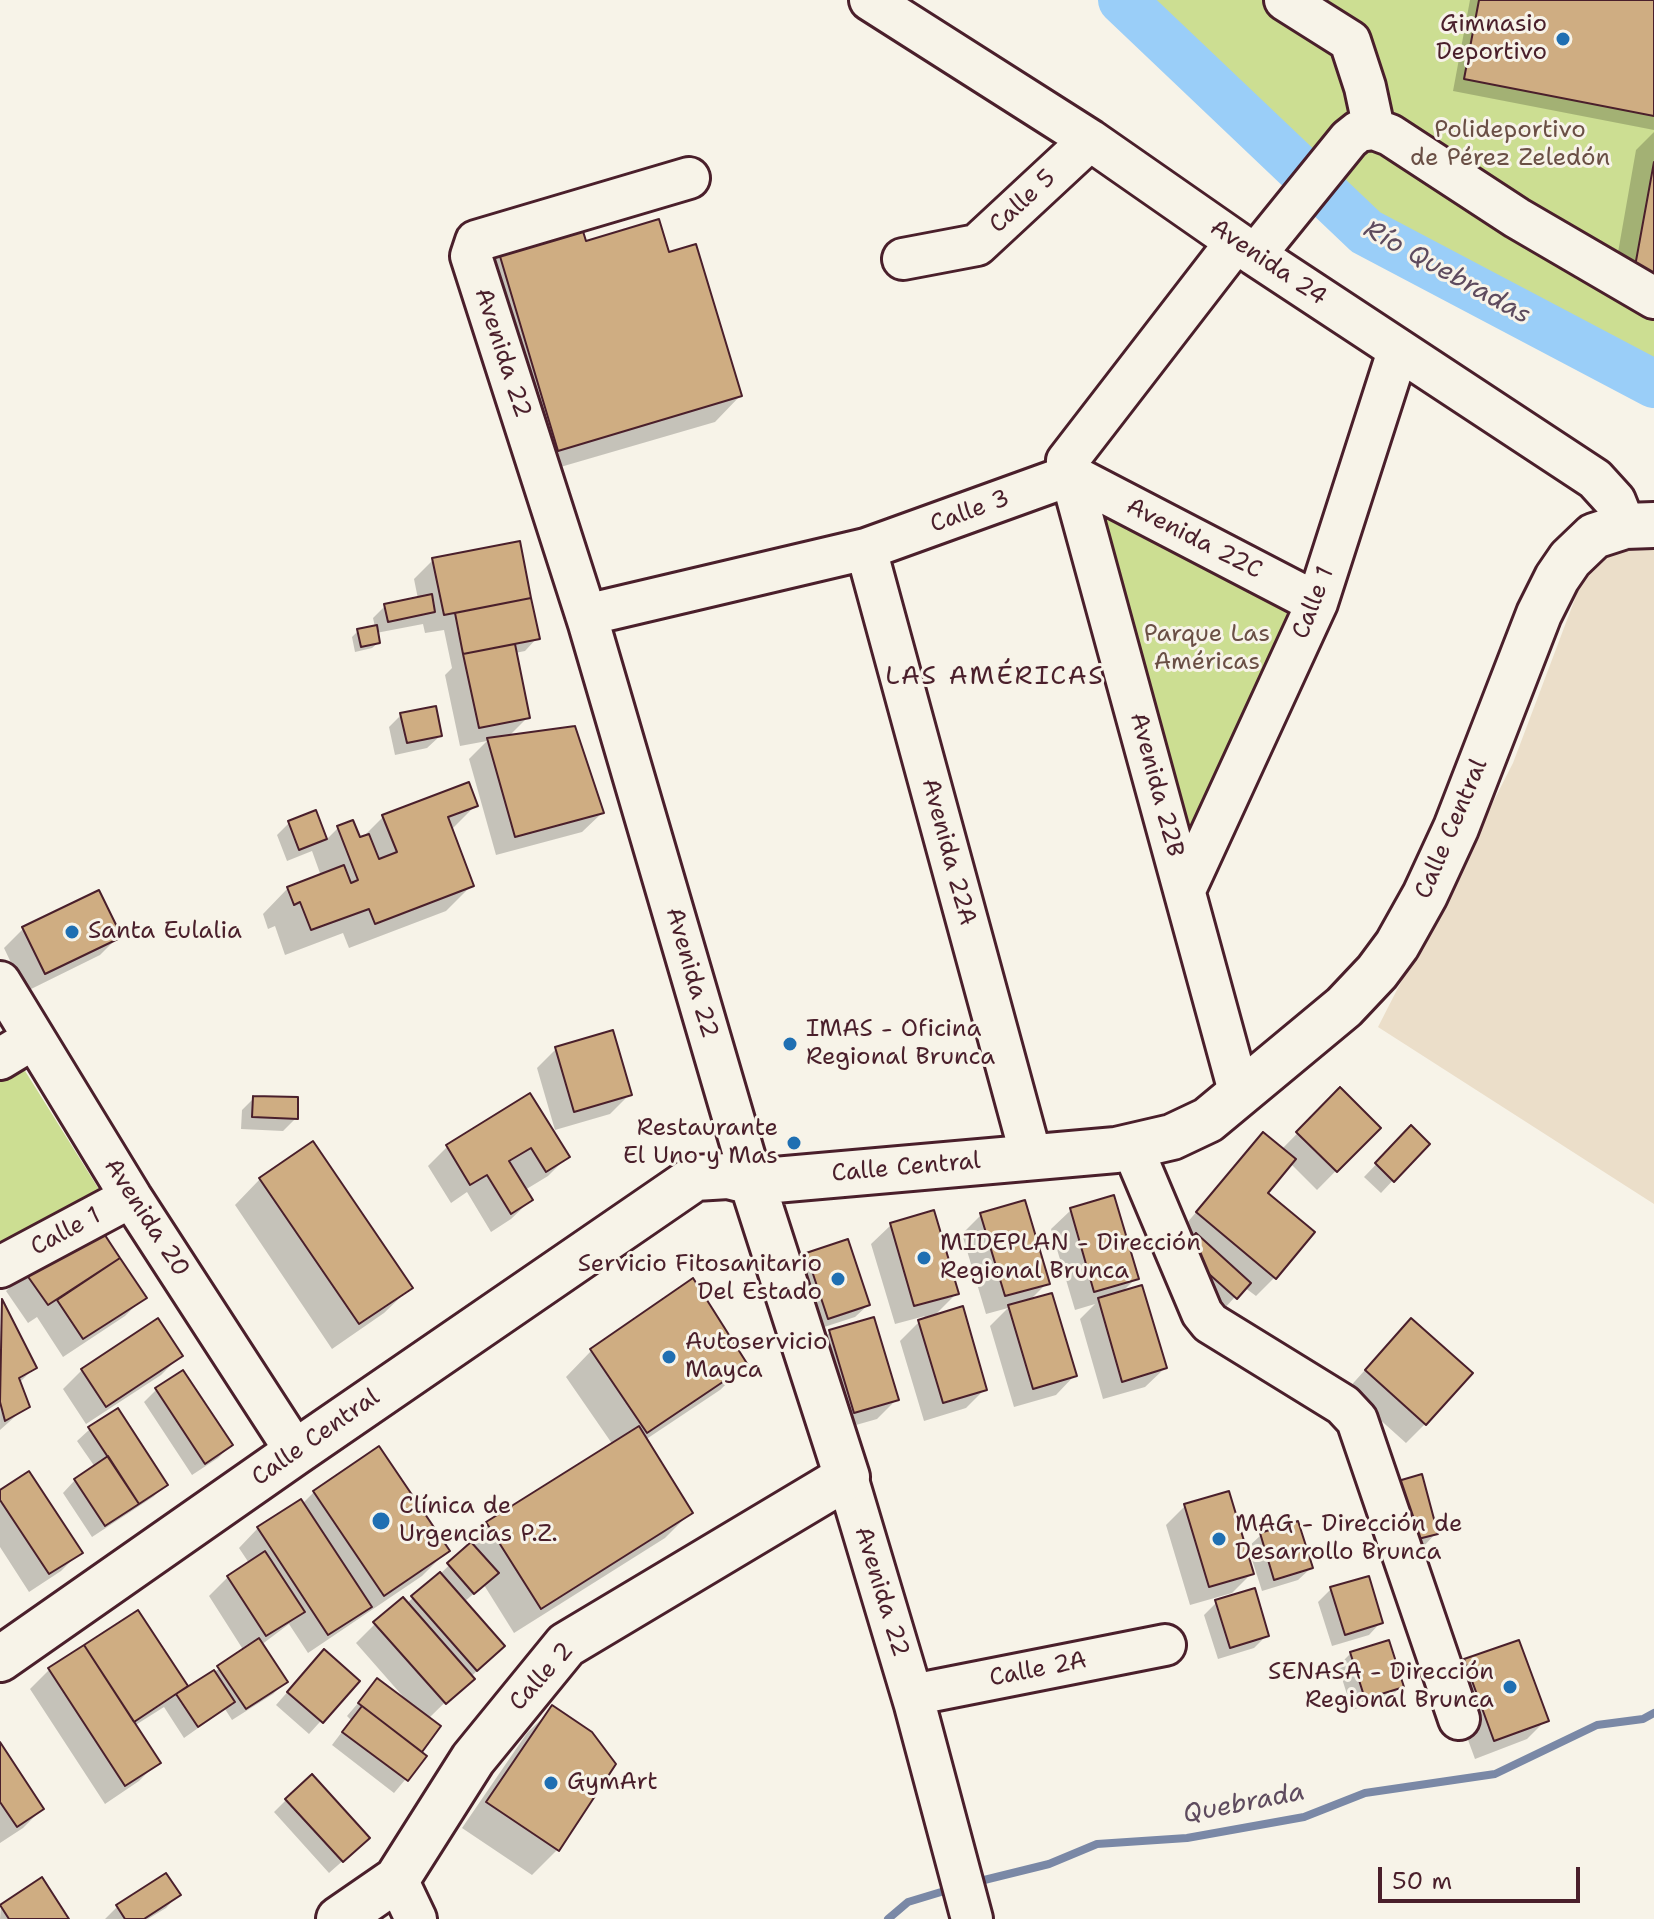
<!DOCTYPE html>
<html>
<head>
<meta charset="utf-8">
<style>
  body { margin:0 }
  #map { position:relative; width:1654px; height:1919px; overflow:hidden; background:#f7f3e8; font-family:"Shantell Sans",sans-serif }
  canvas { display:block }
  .scale { position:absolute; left:1378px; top:1867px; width:202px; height:36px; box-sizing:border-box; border:4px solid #4a1f2b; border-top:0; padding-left:10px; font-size:24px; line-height:28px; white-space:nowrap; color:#4a1f2b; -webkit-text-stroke:6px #f7f3e8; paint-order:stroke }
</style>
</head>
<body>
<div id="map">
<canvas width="1654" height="1919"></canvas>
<div class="scale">50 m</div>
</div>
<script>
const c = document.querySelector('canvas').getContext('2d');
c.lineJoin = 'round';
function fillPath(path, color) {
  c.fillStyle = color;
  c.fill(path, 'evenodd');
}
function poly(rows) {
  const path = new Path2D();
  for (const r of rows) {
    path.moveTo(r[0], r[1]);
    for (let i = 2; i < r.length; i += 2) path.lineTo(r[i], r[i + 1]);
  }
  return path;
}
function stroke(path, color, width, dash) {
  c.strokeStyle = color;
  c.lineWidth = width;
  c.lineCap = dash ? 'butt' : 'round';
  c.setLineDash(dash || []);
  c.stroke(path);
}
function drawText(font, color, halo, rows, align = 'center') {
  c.font = font + ' "Shantell Sans",sans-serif';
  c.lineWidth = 6;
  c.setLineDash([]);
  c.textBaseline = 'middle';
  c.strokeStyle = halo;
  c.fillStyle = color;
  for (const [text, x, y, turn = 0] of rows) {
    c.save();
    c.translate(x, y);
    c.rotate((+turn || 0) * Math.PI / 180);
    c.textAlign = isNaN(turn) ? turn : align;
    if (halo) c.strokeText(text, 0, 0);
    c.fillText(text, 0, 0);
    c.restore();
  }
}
fillPath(poly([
  [1649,543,1654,546,1654,1204,1378,1027,1513,763,1587,567,1613,549]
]), '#ebdec9');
fillPath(poly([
  [1122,0,1654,0,1654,384,1366,232],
  [1097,514,1298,615,1193,863],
  [22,1066,100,1191,0,1246,0,1078]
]), '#ccde92');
fillPath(poly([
  [1470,0,1654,0,1654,130,1453,91],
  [1654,132,1654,306,1610,298,1636,150],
  [584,243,668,254,740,396,715,422,533,475,474,280,500,254],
  [518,543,537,638,525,651,515,653,528,717,508,737,602,813,582,832,496,855,469,759,487,741,460,746,445,675,452,668,444,630,425,633,423,624,376,633,378,643,372,648,355,652,352,637,358,631,375,627,373,618,385,606,418,599,414,579,433,560],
  [401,715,440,736,427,748,395,755,389,727],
  [475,806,451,830,472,885,446,911,349,948,343,933,285,955,275,926,268,929,263,914,288,888,321,876,312,851,287,861,277,835,289,823,315,813,326,840,338,828,361,839,383,817],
  [23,929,119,936,100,955,25,992,4,948],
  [556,1049,630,1094,610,1114,555,1130,537,1068],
  [1340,1090,1378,1128,1317,1190,1290,1163,1265,1193,1275,1277,1256,1296,1244,1287,1223,1310,1179,1232,1263,1135,1281,1150],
  [530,1096,567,1157,548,1176,525,1190,531,1200,511,1219,491,1232,467,1192,451,1203,428,1166,447,1147],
  [254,1098,296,1118,283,1131,241,1129,242,1110],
  [1411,1128,1427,1144,1381,1193,1364,1177],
  [260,1179,410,1288,384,1313,332,1349,235,1205],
  [1071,1210,1136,1278,1121,1293,1165,1368,1145,1387,1103,1399,1080,1319,1095,1304,1075,1310,1051,1229],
  [981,1215,1047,1283,1029,1301,1075,1375,1056,1395,1014,1407,990,1326,1008,1308,986,1314,962,1234],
  [891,1225,957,1293,932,1318,985,1389,966,1408,924,1421,900,1341,925,1316,895,1324,871,1244],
  [97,1226,144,1297,125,1316,63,1357,37,1317,28,1323,6,1291,26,1272],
  [807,1255,868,1305,855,1317,815,1330,794,1267],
  [1,1302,34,1368,19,1383,27,1406,0,1430],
  [830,1332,896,1400,877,1419,835,1431,811,1351],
  [1392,1340,1425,1424,1406,1443,1347,1390],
  [591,1351,746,1365,720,1390,645,1440,691,1512,665,1538,514,1633,484,1585,464,1602,483,1665,428,1719,438,1727,419,1752,425,1756,394,1793,332,1745,351,1720,347,1716,377,1681,407,1701,356,1643,375,1624,406,1604,438,1576,463,1552,462,1549,487,1524,613,1445,566,1377],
  [180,1356,161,1375,86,1424,63,1389,82,1370],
  [182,1373,231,1445,218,1458,192,1475,144,1402,156,1390],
  [90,1429,166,1485,153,1497,92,1537,63,1493,75,1480,95,1467,77,1441],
  [1399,1483,1436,1533,1424,1546,1402,1551],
  [0,1492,80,1552,61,1571,29,1592,0,1547],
  [314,1492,447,1551,422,1576,308,1653,289,1624,261,1645,285,1682,273,1694,232,1720,225,1709,184,1738,164,1707,134,1726,158,1762,139,1781,105,1804,30,1689,49,1670,138,1613,186,1686,180,1692,213,1673,244,1651,209,1596,228,1577,249,1563,239,1548,258,1528,302,1504],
  [1185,1506,1251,1574,1232,1593,1190,1605,1166,1525],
  [1261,1535,1311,1568,1298,1580,1262,1591,1248,1547],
  [1331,1589,1381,1622,1369,1635,1332,1646,1318,1602],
  [1217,1602,1267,1635,1254,1648,1218,1659,1204,1615],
  [1351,1653,1401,1686,1389,1699,1352,1710,1338,1666],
  [1465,1661,1546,1720,1527,1739,1475,1759,1446,1680],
  [312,1664,357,1681,309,1734,276,1705],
  [553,1708,557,1850,532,1875,462,1828,527,1733],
  [0,1746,42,1809,23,1828,0,1843],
  [286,1800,355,1850,329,1873,274,1812],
  [41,1880,66,1919,0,1919,1,1906],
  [178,1895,166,1908,148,1919,105,1919,117,1907]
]), '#0003');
stroke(poly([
  [972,1883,1049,1864,1097,1844,1187,1838,1304,1817,1365,1793,1495,1774,1597,1725,1643,1719,1654,1713],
  [888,1919,908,1902,951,1889]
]), '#7a88a6', 8);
stroke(poly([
  [1122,0,1366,232,1654,384]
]), '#9acef8', 48);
const building = poly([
  [1479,0,1654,0,1654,116,1464,79,1479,0],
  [1654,162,1654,276,1634,272,1654,162],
  [659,219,669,252,696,244,742,396,558,451,499,253,582,228,586,241,659,219],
  [520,541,531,598,444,615,432,558,520,541],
  [432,594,435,612,388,622,384,604,432,594],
  [531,598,540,639,463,654,455,613,531,598],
  [377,625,380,643,361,647,357,629,377,625],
  [515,644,530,718,479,728,463,654,515,644],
  [436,706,442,736,407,743,400,713,436,706],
  [575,726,604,813,515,837,487,738,575,726],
  [469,782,478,806,448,817,474,886,375,924,369,909,311,930,300,902,294,905,287,887,344,865,351,883,358,880,337,826,353,820,360,837,369,834,379,859,397,852,382,815,469,782],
  [316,810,327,839,299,850,288,821,316,810],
  [99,890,122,937,45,974,22,927,99,890],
  [613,1030,632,1095,574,1112,555,1047,613,1030],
  [1340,1087,1381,1128,1337,1172,1296,1132,1340,1087],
  [530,1093,570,1157,546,1172,531,1148,509,1161,533,1200,511,1214,487,1175,470,1185,446,1145,530,1093],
  [253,1096,298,1097,298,1119,252,1117,253,1096],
  [1411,1125,1430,1144,1394,1182,1375,1163,1411,1125],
  [1263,1132,1296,1159,1268,1193,1315,1232,1276,1279,1196,1212,1263,1132],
  [313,1141,413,1288,359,1324,259,1178,313,1141],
  [1114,1195,1139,1279,1094,1292,1070,1208,1114,1195],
  [1025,1200,1050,1284,1005,1296,980,1213,1025,1200],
  [934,1210,959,1294,914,1306,890,1223,934,1210],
  [97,1223,120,1258,48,1305,24,1271,97,1223],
  [1196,1233,1251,1283,1237,1299,1181,1249,1196,1233],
  [848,1239,870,1305,828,1319,806,1253,848,1239],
  [120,1258,147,1298,83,1339,57,1300,120,1258],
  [693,1278,748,1365,647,1433,590,1349,693,1278],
  [1142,1285,1167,1368,1122,1382,1098,1298,1142,1285],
  [1052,1293,1077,1376,1033,1389,1008,1305,1052,1293],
  [2,1299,37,1368,19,1378,30,1407,5,1421,0,1402,2,1299],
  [963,1306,987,1390,943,1403,918,1320,963,1306],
  [874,1317,899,1400,854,1413,829,1330,874,1317],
  [158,1318,183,1356,106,1407,81,1369,158,1318],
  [1411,1318,1473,1373,1426,1425,1365,1370,1411,1318],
  [183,1370,233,1445,205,1464,155,1388,183,1370],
  [118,1408,168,1485,139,1504,88,1427,118,1408],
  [639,1426,693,1513,541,1609,486,1522,639,1426],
  [379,1446,450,1551,384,1596,313,1491,379,1446],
  [108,1456,139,1504,105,1526,74,1479,108,1456],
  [29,1471,83,1553,49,1574,0,1500,0,1490,29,1471],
  [1422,1474,1438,1534,1414,1540,1398,1481,1422,1474],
  [1229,1491,1254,1574,1209,1587,1184,1504,1229,1491],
  [301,1499,372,1607,328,1635,257,1527,301,1499],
  [1298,1521,1313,1568,1274,1580,1260,1533,1298,1521],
  [471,1542,499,1573,474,1594,447,1563,471,1542],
  [265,1551,305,1612,266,1636,227,1576,265,1551],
  [440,1572,505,1646,477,1671,411,1596,440,1572],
  [1369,1576,1383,1623,1345,1635,1330,1587,1369,1576],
  [1255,1588,1269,1636,1230,1648,1215,1600,1255,1588],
  [403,1597,475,1679,446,1704,373,1622,403,1597],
  [138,1610,188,1686,134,1722,84,1645,138,1610],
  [259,1638,288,1682,246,1709,217,1666,259,1638],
  [1389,1640,1404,1687,1365,1699,1350,1652,1389,1640],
  [1519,1640,1549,1721,1494,1741,1464,1659,1519,1640],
  [84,1645,161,1763,125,1786,48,1668,84,1645],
  [324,1649,360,1681,323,1723,287,1692,324,1649],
  [214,1670,235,1702,198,1727,176,1694,214,1670],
  [377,1678,441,1726,422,1752,358,1703,377,1678],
  [552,1705,592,1732,616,1764,559,1851,486,1802,552,1705],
  [362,1706,427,1756,408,1781,342,1732,362,1706],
  [0,1742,44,1809,17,1827,0,1802,0,1742],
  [312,1774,370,1838,343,1862,285,1799,312,1774],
  [166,1873,181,1895,144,1919,125,1919,116,1905,166,1873],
  [42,1877,69,1919,9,1919,0,1905,42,1877]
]);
fillPath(building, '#cfad82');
stroke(building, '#4a1f2b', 2);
const minor = poly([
  [870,0,1090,140,1255,255,1595,479,1615,501,1625,526],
  [1285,0,1350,41,1365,87,1374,129],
  [689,178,476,241,471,256,589,624,752,1182],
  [1236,242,1067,461,1240,1095],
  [1255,255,1349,139,1359,131,1374,129,1390,135,1517,218,1654,298],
  [903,259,977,245,1090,140],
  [1071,475,1317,603],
  [866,549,1031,1156],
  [586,615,866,549,1071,475],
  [1185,890,1317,603,1398,351],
  [0,982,131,1197,296,1452],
  [0,1059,33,1039],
  [1132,1147,1202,1313,1210,1323,1343,1405,1357,1420,1459,1719],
  [0,1267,131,1197],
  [847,1477,915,1705,972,1919],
  [912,1695,1165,1645],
  [397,1879,416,1919]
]);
const major = poly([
  [0,1659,296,1452,695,1178,728,1176,752,1182,1116,1150,1172,1137,1208,1120,1344,1007,1377,972,1397,945,1425,895,1456,828,1539,614,1557,578,1570,559,1594,536,1625,526,1654,525],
  [339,1919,397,1879,473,1759,566,1645,847,1477,752,1182]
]);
stroke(minor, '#4a1f2b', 46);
stroke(major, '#4a1f2b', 50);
stroke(minor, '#f7f3e8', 40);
stroke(major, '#f7f3e8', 44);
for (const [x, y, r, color] of [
  [1563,39,8,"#1f6fb2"],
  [72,932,8,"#1f6fb2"],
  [790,1044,8,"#1f6fb2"],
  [794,1143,8,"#1f6fb2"],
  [924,1258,8,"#1f6fb2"],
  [838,1279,8,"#1f6fb2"],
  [669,1357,8,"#1f6fb2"],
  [381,1521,10,"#1f6fb2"],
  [1219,1539,8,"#1f6fb2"],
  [1510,1687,8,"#1f6fb2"],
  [551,1783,8,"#1f6fb2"]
]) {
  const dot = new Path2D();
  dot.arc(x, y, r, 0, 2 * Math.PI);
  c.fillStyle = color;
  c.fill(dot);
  stroke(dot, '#f7f3e8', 3);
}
drawText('24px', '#4a1f2b', '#f7f3e8', [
  ["Gimnasio",1547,25,"right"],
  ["Deportivo",1547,53,"right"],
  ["Santa Eulalia",88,932],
  ["IMAS - Oficina",806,1030],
  ["Regional Brunca",806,1058],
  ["Restaurante",778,1129,"right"],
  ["El Uno y Mas",778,1157,"right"],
  ["MIDEPLAN - Dirección",940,1244],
  ["Regional Brunca",940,1272],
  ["Servicio Fitosanitario",822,1265,"right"],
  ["Del Estado",822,1293,"right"],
  ["Autoservicio",685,1343],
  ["Mayca",685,1371],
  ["Clínica de",399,1507],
  ["Urgencias P.Z.",399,1535],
  ["MAG - Dirección de",1235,1525],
  ["Desarrollo Brunca",1235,1553],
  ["SENASA - Dirección",1494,1673,"right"],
  ["Regional Brunca",1494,1701,"right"],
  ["GymArt",567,1783]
], 'left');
drawText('24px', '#6a4f45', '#f7f3e8', [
  ["Polideportivo",1510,131],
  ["de Pérez Zeledón",1510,159],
  ["Parque Las",1207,635],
  ["Américas",1207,663]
]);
drawText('24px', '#4a1f2b', '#f7f3e8', [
  ["Calle 5",1023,202,-43],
  ["Avenida 24",1268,263,34],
  ["Avenida 22",502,353,72],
  ["Calle 3",970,512,-20],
  ["Avenida 22C",1194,539,27],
  ["Calle 1",1314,603,-69],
  ["Avenida 22B",1156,785,75],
  ["Calle Central",1452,829,-67],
  ["Avenida 22A",948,852,75],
  ["Avenida 22",691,973,74],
  ["Calle Central",906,1168,-5],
  ["Avenida 20",146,1218,57],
  ["Calle 1",66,1232,-28],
  ["Calle Central",316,1438,-35],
  ["Avenida 22",881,1592,73],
  ["Calle 2A",1038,1670,-11],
  ["Calle 2",542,1677,-48]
]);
drawText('italic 26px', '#5e4b5e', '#f7f3e8', [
  ["Río Quebradas",1447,273,29],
  ["Quebrada",1244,1804,-11]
]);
c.letterSpacing = '2px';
drawText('26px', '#4a1f2b', '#f7f3e8', [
  ["LAS AMÉRICAS",995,677]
]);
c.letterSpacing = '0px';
</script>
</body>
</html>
